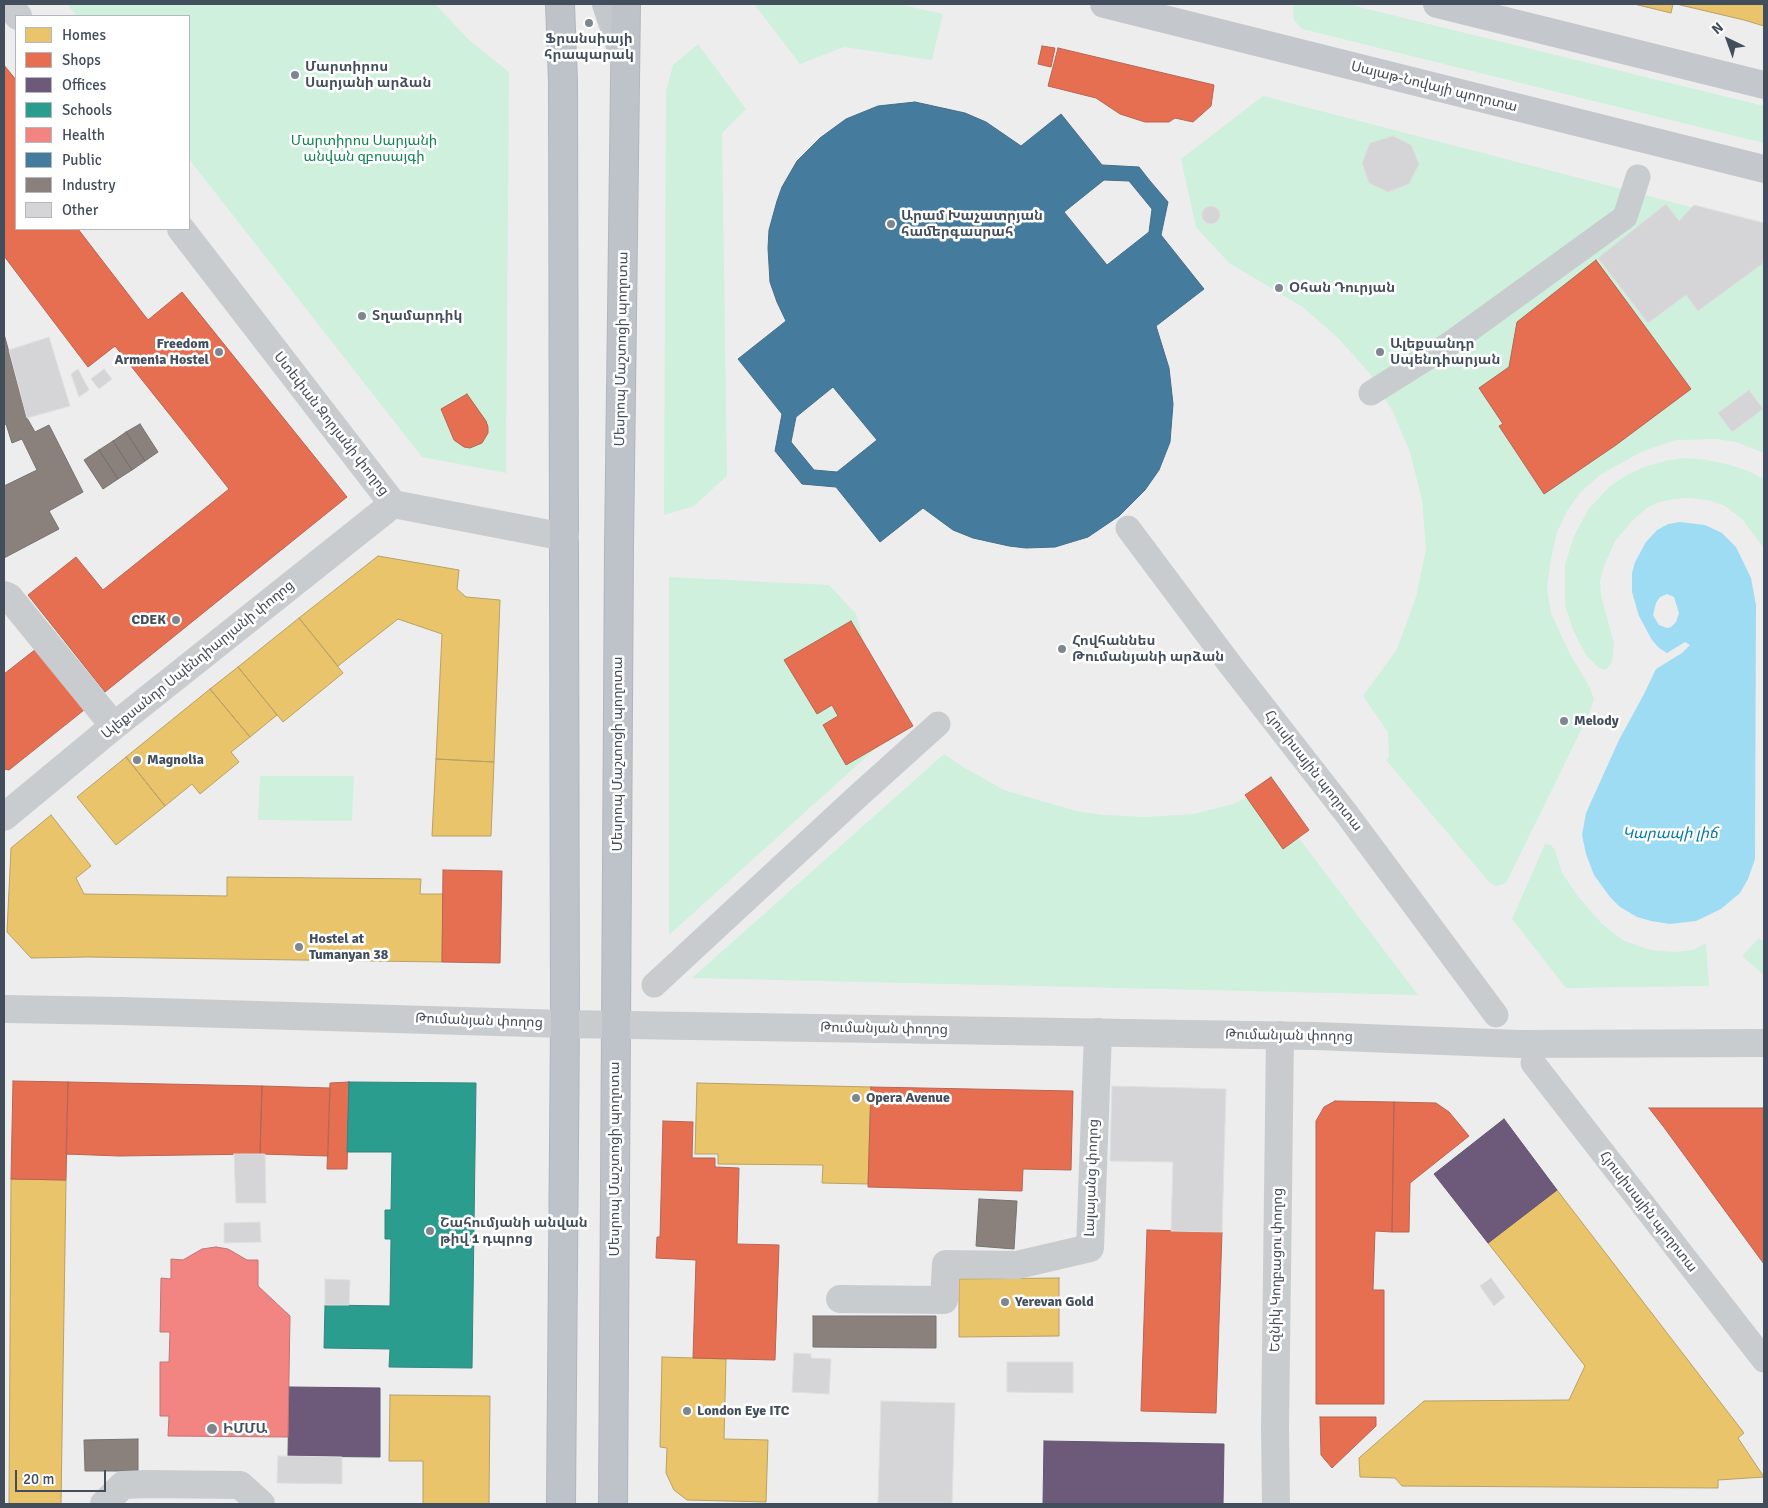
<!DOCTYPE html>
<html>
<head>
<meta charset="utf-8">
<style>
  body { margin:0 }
  #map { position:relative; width:1768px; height:1508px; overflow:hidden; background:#eeeded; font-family:Signika,sans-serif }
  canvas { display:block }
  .frame { position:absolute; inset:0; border:5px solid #434e5c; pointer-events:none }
  .legend { position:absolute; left:15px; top:15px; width:175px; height:215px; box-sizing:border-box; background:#fff; border:1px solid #b4b8be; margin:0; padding:6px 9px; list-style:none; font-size:15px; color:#434e5c }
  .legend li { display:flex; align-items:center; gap:10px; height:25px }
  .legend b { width:25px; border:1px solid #b4b8be }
  .north { position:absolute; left:1703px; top:15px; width:50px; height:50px; -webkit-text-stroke:4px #fff; paint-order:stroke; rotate:318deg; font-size:14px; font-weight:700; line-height:20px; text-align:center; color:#434e5c }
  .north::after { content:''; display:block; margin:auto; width:18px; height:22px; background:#434e5c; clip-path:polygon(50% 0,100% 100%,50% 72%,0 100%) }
  .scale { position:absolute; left:15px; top:1470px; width:91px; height:22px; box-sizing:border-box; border:2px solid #434e5c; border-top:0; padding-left:6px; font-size:15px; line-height:18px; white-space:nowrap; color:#434e5c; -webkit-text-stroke:4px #fff; paint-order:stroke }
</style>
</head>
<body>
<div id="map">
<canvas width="1768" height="1508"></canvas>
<div class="frame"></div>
<ul class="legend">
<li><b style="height:14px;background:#e9c46a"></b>Homes</li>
<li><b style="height:14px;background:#e76f51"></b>Shops</li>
<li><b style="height:14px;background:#6d597a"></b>Offices</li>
<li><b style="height:14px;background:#2a9d8f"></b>Schools</li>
<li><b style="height:14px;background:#f28482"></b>Health</li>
<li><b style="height:14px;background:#457b9d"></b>Public</li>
<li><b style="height:14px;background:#8a817c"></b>Industry</li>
<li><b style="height:14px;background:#d5d5d7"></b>Other</li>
</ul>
<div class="north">N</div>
<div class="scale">20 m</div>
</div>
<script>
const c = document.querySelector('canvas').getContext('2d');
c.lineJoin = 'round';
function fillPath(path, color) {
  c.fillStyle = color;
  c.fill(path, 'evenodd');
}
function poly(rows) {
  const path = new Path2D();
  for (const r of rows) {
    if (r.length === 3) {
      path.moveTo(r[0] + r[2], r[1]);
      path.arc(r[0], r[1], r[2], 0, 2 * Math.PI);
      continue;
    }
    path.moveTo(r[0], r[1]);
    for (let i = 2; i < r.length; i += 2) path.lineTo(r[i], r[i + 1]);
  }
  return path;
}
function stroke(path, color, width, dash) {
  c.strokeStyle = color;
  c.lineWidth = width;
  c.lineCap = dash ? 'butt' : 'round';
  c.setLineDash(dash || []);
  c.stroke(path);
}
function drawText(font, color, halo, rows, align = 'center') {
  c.font = font + ' Signika,"Noto Sans Armenian",sans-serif';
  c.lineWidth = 5;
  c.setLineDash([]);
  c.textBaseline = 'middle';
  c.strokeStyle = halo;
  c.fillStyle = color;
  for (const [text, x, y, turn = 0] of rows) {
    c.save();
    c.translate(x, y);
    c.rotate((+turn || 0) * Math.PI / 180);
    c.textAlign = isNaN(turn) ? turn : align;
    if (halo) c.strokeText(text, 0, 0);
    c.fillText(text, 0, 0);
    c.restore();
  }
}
fillPath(poly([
  [67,4,435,4,468,39,509,72,506,473,422,457,189,159,189,16,77,16],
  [754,4,898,4,943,14,932,60,844,47,800,64],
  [1295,4,1347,4,1764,106,1764,143,1302,29,1294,20,1293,9],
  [698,44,746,109,722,133,727,476,694,506,664,515,666,91,673,65],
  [1263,96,1764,226,1764,453,1736,442,1716,439,1676,440,1641,452,1600,475,1580,493,1567,511,1557,532,1551,559,1547,588,1551,613,1569,652,1590,688,1594,699,1589,714,1506,883,1496,886,1489,882,1386,760,1389,757,1388,732,1363,696,1397,649,1416,597,1426,549,1422,500,1410,452,1392,410,1370,374,1338,338,1303,307,1229,263,1196,227,1181,159],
  [1683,458,1701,459,1727,464,1748,471,1764,479,1764,548,1742,519,1725,506,1708,500,1688,498,1674,499,1660,502,1648,507,1634,519,1615,541,1604,566,1600,581,1601,595,1614,644,1612,662,1606,670,1599,668,1586,655,1573,630,1565,605,1565,565,1574,536,1588,510,1610,486,1625,476,1644,467,1669,460],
  [669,577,829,585,856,614,865,647,906,721,669,935],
  [944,754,965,768,1004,790,1076,811,1103,815,1145,817,1194,814,1233,804,1263,791,1418,995,692,978],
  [260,776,354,776,352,821,258,820],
  [1545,844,1551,845,1555,850,1562,873,1577,895,1602,924,1624,941,1651,950,1675,952,1693,950,1706,943,1709,986,1566,988,1512,919],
  [1759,938,1764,942,1764,975,1742,956]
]), '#cef0dd');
fillPath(poly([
  [1680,522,1705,525,1722,533,1736,547,1751,578,1756,605,1755,859,1748,879,1740,893,1721,909,1696,921,1670,924,1651,921,1637,917,1620,907,1610,897,1594,875,1586,854,1582,835,1586,813,1619,740,1644,694,1656,669,1682,653,1690,645,1685,642,1667,653,1659,648,1652,640,1639,616,1632,592,1632,573,1635,562,1646,542,1657,530,1668,524],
  [1667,594,1674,597,1679,613,1676,622,1671,627,1667,628,1659,625,1653,615,1656,603,1660,597]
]), '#9edcf3');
const homes = poly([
  [1634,4,1673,4,1671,13,1634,4],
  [1676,4,1764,4,1764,26,1744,20,1676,4],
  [378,556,459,570,457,589,466,597,500,600,494,762,436,759,442,634,398,619,338,666,299,618,378,556],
  [299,618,343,673,283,722,238,667,299,618],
  [238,667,277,715,250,737,210,689,238,667],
  [210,689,250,737,231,752,239,762,200,794,192,784,165,806,126,757,210,689],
  [126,757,165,806,116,845,77,797,126,757],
  [436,759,494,762,491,836,432,836,436,759],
  [51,815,91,866,76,878,84,894,227,896,227,877,421,879,420,894,443,894,442,962,87,957,31,958,7,932,11,848,51,815],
  [697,1083,871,1087,868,1184,822,1183,823,1165,718,1164,718,1154,695,1154,697,1083],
  [11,1179,66,1180,61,1504,9,1504,11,1179],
  [1557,1190,1744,1433,1738,1438,1764,1477,1718,1480,1718,1488,1402,1486,1395,1478,1360,1477,1359,1458,1424,1401,1569,1400,1585,1366,1488,1243,1557,1190],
  [1059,1278,1059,1336,959,1337,959,1279,1059,1278],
  [662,1357,726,1359,724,1439,768,1440,766,1502,687,1500,674,1490,666,1473,667,1448,660,1447,662,1357],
  [390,1395,490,1396,489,1504,423,1504,423,1461,389,1461,390,1395]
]);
fillPath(homes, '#e9c46a');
stroke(homes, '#b7a166', 1);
const shops = poly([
  [1042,46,1055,48,1051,67,1038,64,1042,46],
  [1058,48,1214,85,1211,106,1193,122,1175,118,1169,122,1145,122,1120,114,1096,98,1048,86,1058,48],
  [4,65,16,80,16,229,78,229,148,320,182,292,347,497,105,692,28,595,76,557,103,590,229,489,115,346,88,367,4,256,4,65],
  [1596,260,1691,389,1616,445,1544,494,1499,426,1503,424,1479,388,1509,367,1517,322,1596,260],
  [467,394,486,421,488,427,488,433,482,443,470,448,464,447,454,440,441,409,467,394],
  [851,621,913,726,846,765,823,725,838,716,832,705,817,714,784,660,851,621],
  [36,649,84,710,9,770,4,769,4,674,36,649],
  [1271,777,1309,830,1283,849,1245,795,1271,777],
  [443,870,502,871,500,963,442,962,443,870],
  [13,1081,68,1082,66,1180,11,1179,13,1081],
  [68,1082,262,1086,260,1154,119,1156,66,1154,68,1082],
  [349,1082,347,1169,327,1169,330,1083,349,1082],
  [262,1086,330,1088,328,1156,260,1154,262,1086],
  [871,1087,1073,1091,1071,1170,1023,1169,1022,1191,868,1187,871,1087],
  [1335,1101,1394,1102,1392,1232,1375,1231,1373,1290,1384,1290,1384,1404,1316,1404,1316,1121,1324,1107,1335,1101],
  [1394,1102,1436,1103,1449,1112,1469,1136,1410,1183,1409,1232,1392,1232,1394,1102],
  [1649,1108,1764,1108,1764,1264,1663,1126,1649,1108],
  [663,1121,693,1122,692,1158,715,1158,715,1167,739,1168,737,1244,779,1245,775,1360,693,1358,696,1260,656,1258,657,1237,660,1237,663,1121],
  [1147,1230,1222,1232,1216,1413,1141,1411,1147,1230],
  [1320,1417,1376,1417,1376,1426,1332,1468,1321,1455,1320,1417]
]);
fillPath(shops, '#e76f51');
stroke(shops, '#b66554', 1);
const offices = poly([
  [1504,1119,1557,1190,1488,1243,1434,1174,1504,1119],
  [289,1387,380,1388,380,1457,288,1456,289,1387],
  [1044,1441,1224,1444,1223,1504,1043,1504,1044,1441]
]);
fillPath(offices, '#6d597a');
stroke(offices, '#605671', 1);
const schools = poly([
  [349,1082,476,1083,472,1368,389,1367,390,1349,324,1348,325,1305,390,1306,391,1239,385,1239,385,1210,391,1210,392,1152,347,1152,349,1082]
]);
fillPath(schools, '#2a9d8f');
stroke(schools, '#328580', 1);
const health = poly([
  [216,1247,228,1249,247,1260,258,1260,258,1286,290,1316,288,1437,168,1436,169,1416,160,1416,160,1362,169,1362,170,1332,160,1332,161,1278,171,1279,171,1259,183,1260,202,1249,216,1247]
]);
fillPath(health, '#f28482');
stroke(health, '#be7477', 1);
const public = poly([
  [915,102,965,113,986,122,1021,146,1061,114,1102,165,1139,167,1150,181,1168,202,1161,235,1204,289,1156,326,1169,368,1173,404,1170,442,1159,470,1145,490,1119,516,1088,537,1055,547,1026,548,1009,546,973,538,953,530,923,508,880,542,836,487,802,484,775,451,782,414,738,359,786,321,777,302,770,282,768,248,769,230,777,201,782,187,797,161,820,138,846,119,878,106,915,102],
  [1104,180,1129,181,1152,209,1149,232,1107,265,1064,212,1104,180],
  [833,387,877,440,837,472,814,470,791,442,796,417,833,387]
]);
fillPath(public, '#457b9d');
stroke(public, '#446e8a', 1);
const industry = poly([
  [4,334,27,418,35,432,49,425,83,492,49,511,59,529,4,558,4,486,37,470,22,439,12,443,6,424,4,425,4,334],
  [140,424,158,452,145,461,126,432,140,424],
  [126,432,145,461,132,470,113,441,126,432],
  [113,441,132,470,118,479,99,450,113,441],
  [99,450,118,479,103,489,84,460,99,450],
  [979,1199,1017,1201,1014,1249,976,1246,979,1199],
  [813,1316,936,1316,936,1348,813,1347,813,1316],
  [138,1439,138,1471,85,1471,84,1440,138,1439]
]);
fillPath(industry, '#8a817c');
stroke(industry, '#757272', 1);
const building = poly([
  [1393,136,1411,145,1419,164,1409,184,1388,192,1369,183,1362,163,1370,143,1393,136],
  [1666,204,1679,221,1694,205,1764,223,1764,258,1762,264,1698,311,1686,295,1648,323,1598,258,1666,204],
  [1211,215,9],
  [49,337,70,406,27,418,9,350,49,337],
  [78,369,89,390,79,397,71,374,78,369],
  [104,369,112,379,99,389,91,379,104,369],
  [1749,390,1763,409,1732,432,1718,413,1749,390],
  [1112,1086,1226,1089,1222,1232,1171,1231,1173,1162,1110,1161,1112,1086],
  [234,1154,265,1154,266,1203,236,1203,234,1154],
  [260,1222,261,1242,224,1243,224,1223,260,1222],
  [1491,1278,1505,1297,1494,1306,1480,1286,1491,1278],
  [325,1279,350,1280,349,1305,325,1305,325,1279],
  [794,1353,811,1354,811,1358,831,1359,829,1394,792,1392,794,1353],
  [1007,1362,1073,1362,1073,1393,1007,1392,1007,1362],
  [881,1401,955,1403,952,1504,878,1504,881,1401],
  [278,1456,342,1457,342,1484,277,1483,278,1456]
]);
fillPath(building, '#d5d5d7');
stroke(building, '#dfdfe0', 1);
const trunk = poly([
  [560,4,563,82,565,1024,561,1504],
  [613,1504,619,547,626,4]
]);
stroke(trunk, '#b1b6be', 30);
stroke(poly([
  [1371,393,1451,343,1625,217,1638,177],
  [1128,528,1229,663,1346,813,1496,1015],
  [654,985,858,796,938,724],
  [1533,1063,1764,1360]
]), '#c9cccf', 25);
stroke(poly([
  [8,4,18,16],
  [181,229,393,504,565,537],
  [4,595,9,597,114,726],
  [4,817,114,726,393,504],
  [840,1299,944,1300,946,1264,1017,1265,1090,1248,1098,1032],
  [104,1504,123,1485,146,1484,240,1485,261,1504]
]), '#c9cccf', 28);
stroke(poly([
  [4,1009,122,1011,565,1024,1315,1036,1519,1044,1764,1043],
  [1276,1504,1275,1429,1280,1035]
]), '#c9cccf', 28);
stroke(poly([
  [606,4,624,58],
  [1104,4,1764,169],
  [1437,4,1764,85]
]), '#c4c8cd', 28);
stroke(trunk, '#bec3c9', 28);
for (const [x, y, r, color] of [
  [589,23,5,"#7f868f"],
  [295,75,5,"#7f868f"],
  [891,224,5,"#7f868f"],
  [1279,288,5,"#7f868f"],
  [362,316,5,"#7f868f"],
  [219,352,5,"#7f868f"],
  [1380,352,5,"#7f868f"],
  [176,620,5,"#7f868f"],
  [1062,649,5,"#7f868f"],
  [1564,721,5,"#7f868f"],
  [137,760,5,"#7f868f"],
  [299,947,5,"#7f868f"],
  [856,1098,5,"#7f868f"],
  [430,1231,5,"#7f868f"],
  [1005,1302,5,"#7f868f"],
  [687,1411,5,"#7f868f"],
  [212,1429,6,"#7f868f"]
]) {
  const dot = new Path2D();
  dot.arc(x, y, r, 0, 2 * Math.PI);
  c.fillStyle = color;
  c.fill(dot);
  stroke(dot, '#fff', 2);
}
drawText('bold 14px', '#434e5c', '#fff', [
  ["Ֆրանսիայի",589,39,"center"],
  ["հրապարակ",589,55,"center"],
  ["Մարտիրոս",305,67],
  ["Սարյանի արձան",305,83],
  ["Արամ Խաչատրյան",901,216],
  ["համերգասրահ",901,232],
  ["Օհան Դուրյան",1289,288],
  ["Տղամարդիկ",372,316],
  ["Freedom",209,344,"right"],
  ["Armenia Hostel",209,360,"right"],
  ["Ալեքսանդր",1390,344],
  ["Սպենդիարյան",1390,360],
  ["CDEK",166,620,"right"],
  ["Հովհաննես",1072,641],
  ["Թումանյանի արձան",1072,657],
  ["Melody",1574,721],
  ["Magnolia",147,760],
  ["Hostel at",309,939],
  ["Tumanyan 38",309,955],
  ["Opera Avenue",866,1098],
  ["Շահումյանի անվան",440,1223],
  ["թիվ 1 դպրոց",440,1239],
  ["Yerevan Gold",1015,1302],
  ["London Eye ITC",697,1411],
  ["ԻՄՄԱ",223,1429]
], 'left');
drawText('14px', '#434e5c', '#fff', [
  ["Սայաթ-Նովայի պողոտա",1434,87,14],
  ["Մեսրոպ Մաշտոցի պողոտա",622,349,-89],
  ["Ստեփան Զորյանի փողոց",331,424,52],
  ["Ալեքսանդր Սպենդիարյանի փողոց",198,660,-39],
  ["Մեսրոպ Մաշտոցի պողոտա",618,754,-90],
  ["Հյուսիսային պողոտա",1313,771,52],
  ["Թումանյան փողոց",479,1021,2],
  ["Թումանյան փողոց",884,1029,1],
  ["Թումանյան փողոց",1289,1036,1],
  ["Մեսրոպ Մաշտոցի պողոտա",615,1159,-90],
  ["Լալայանց փողոց",1092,1178,-88],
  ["Հյուսիսային պողոտա",1648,1212,52],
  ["Եզնիկ Կողբացու փողոց",1277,1270,-89]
]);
drawText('14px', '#0c844f', '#fff', [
  ["Մարտիրոս Սարյանի",364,141],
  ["անվան զբոսայգի",364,157]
]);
drawText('italic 15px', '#017ba9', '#fff', [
  ["Կարապի լիճ",1670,834]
]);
</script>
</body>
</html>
